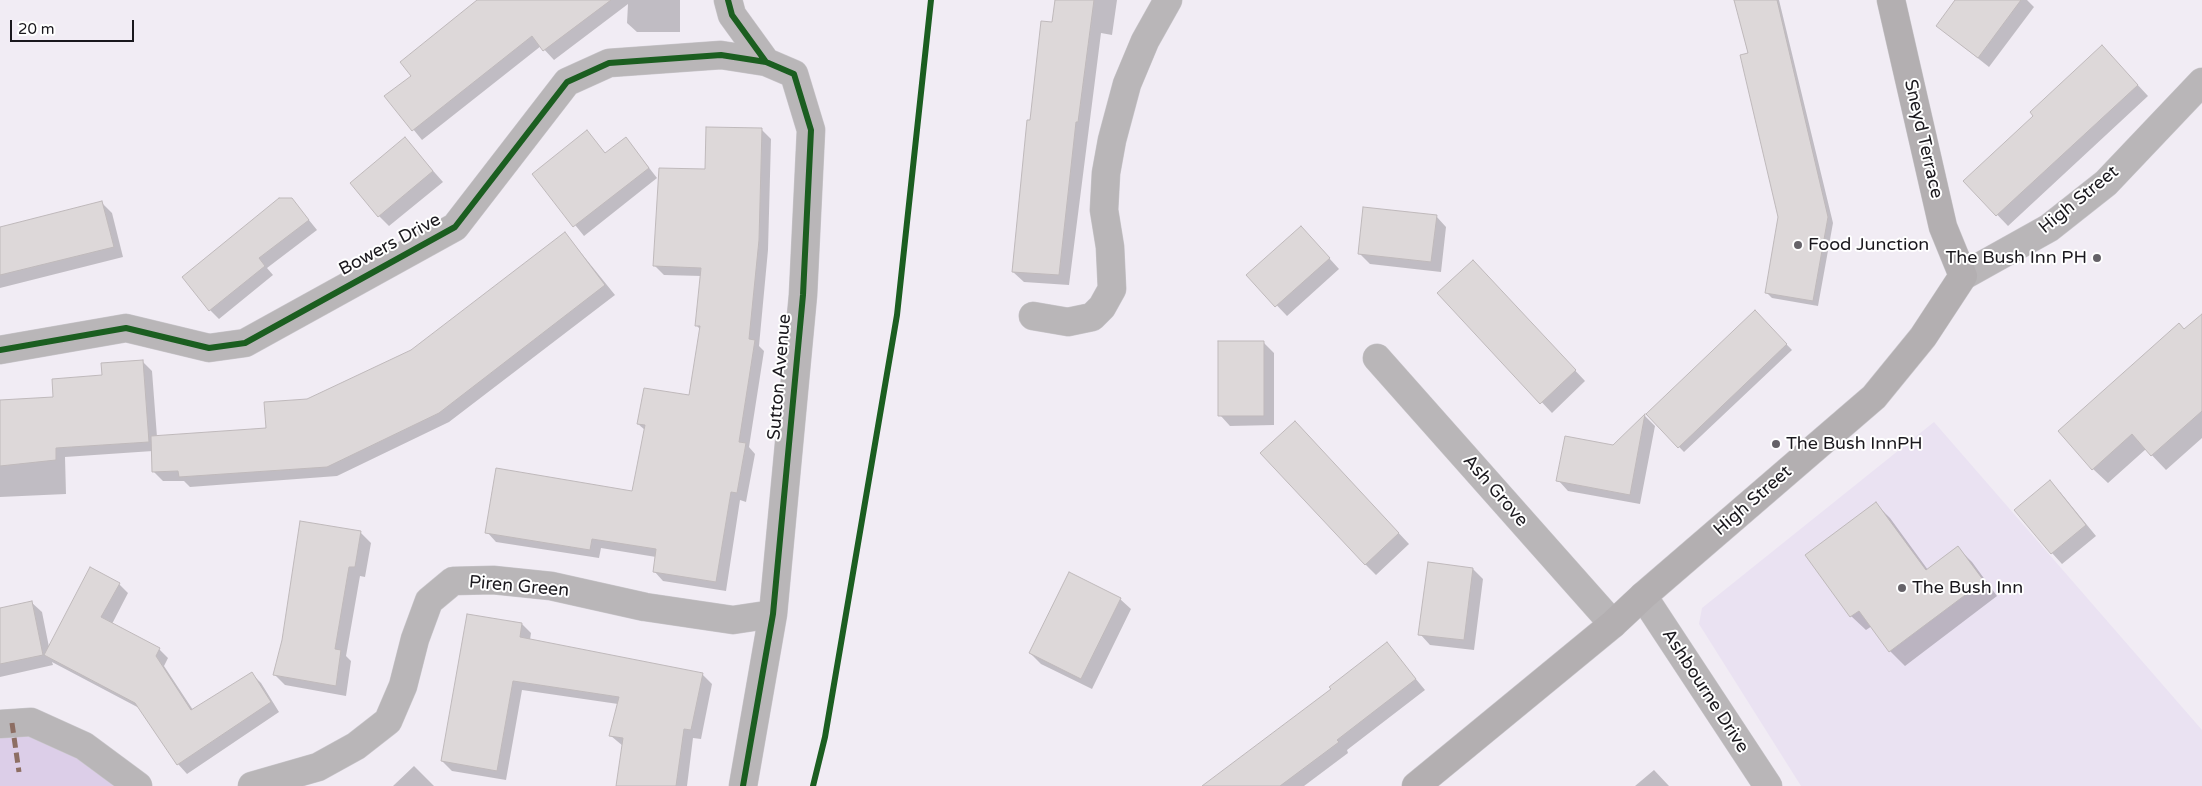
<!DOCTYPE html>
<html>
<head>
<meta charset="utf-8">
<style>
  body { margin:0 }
  #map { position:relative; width:2202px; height:786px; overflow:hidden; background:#f1ecf4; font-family:"Varela Round",sans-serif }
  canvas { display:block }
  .scale { position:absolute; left:10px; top:20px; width:124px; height:22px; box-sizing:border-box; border:2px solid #1a181d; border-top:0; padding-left:6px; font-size:15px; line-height:18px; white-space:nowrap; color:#1a181d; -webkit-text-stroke:4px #fff; paint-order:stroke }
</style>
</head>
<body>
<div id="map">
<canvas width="2202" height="786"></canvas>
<div class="scale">20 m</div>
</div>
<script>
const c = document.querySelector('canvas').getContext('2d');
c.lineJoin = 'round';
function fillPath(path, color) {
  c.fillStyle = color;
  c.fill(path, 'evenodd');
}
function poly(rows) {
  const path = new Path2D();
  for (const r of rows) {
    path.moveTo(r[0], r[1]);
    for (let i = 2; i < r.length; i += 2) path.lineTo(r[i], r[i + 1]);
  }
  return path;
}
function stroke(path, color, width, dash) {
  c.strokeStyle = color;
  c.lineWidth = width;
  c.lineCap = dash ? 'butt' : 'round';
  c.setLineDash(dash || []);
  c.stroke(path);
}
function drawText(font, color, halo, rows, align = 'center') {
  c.font = font + ' "Varela Round",sans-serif';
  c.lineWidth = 4;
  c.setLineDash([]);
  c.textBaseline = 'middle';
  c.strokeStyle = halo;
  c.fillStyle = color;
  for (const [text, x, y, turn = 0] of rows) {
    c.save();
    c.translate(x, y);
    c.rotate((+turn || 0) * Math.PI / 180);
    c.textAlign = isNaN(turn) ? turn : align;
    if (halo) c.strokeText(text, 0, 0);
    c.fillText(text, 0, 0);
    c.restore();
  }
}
fillPath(poly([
  [1934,422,2202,730,2202,786,1801,786,1699,624,1702,608]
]), '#eae2f2');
fillPath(poly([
  [31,722,138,786,0,786,0,724]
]), '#dccee8');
fillPath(poly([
  [479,0,680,0,680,32,637,32,627,23,628,4,554,60,541,46,422,140,386,96,412,76,445,29,444,27],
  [1057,0,1117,0,1112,35,1101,33,1069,285,1024,282,1013,272,1031,122],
  [1735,0,1779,0,1833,223,1818,306,1772,298,1767,293,1779,217,1748,54],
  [1956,0,2027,0,2034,7,1989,67,1937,26],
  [2112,57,2148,96,2008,226,1965,181],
  [761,129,771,139,768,250,759,346,764,351,749,447,755,454,746,502,740,500,726,591,663,581,654,571,656,557,601,548,599,558,496,542,487,532,633,492,645,430,638,424,690,397,701,330,696,325,701,276,664,275,654,265,706,171],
  [587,132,606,154,626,138,657,178,584,236,534,174],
  [405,139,443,182,389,226,379,216],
  [292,199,317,230,267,268,273,275,219,319,210,310],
  [102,203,112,213,123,257,0,288,0,229],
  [1436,216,1446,227,1441,272,1370,264,1359,253],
  [565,233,615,295,449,422,337,476,190,487,184,481,163,481,153,471,153,451,65,457,66,494,0,497,0,402,54,398,142,361,152,371,157,437,267,429,307,400,412,351],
  [1311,238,1339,269,1287,316,1248,275],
  [1483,272,1585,381,1552,413,1439,293],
  [1755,312,1792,350,1684,452,1647,414],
  [2202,315,2202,438,2166,470,2146,449,2108,483,2093,469,2185,331],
  [1264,343,1274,353,1274,425,1230,426,1220,415],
  [1645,416,1655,426,1640,504,1568,491,1558,480,1613,446],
  [1305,433,1409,544,1376,575,1365,564],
  [2060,492,2096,536,2062,564,2052,553],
  [1876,504,1890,518,1928,570,1958,548,1972,562,1997,596,1905,666,1890,651,1872,626,1866,630,1851,616],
  [361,533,371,543,365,577,360,576,346,656,351,661,346,696,285,685,275,675],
  [1429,563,1473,569,1483,579,1474,650,1430,645,1420,634],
  [119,584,128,593,112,624,159,649,168,658,164,666,193,710,252,674,261,683,279,712,187,774,178,764,141,709,52,662,53,665,0,677,0,609,31,602,42,612,49,647],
  [1120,599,1131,609,1092,689,1041,664,1030,653],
  [522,624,531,633,530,640,702,674,712,684,701,739,693,738,687,786,617,786,623,746,611,736,618,704,522,690,506,780,452,771,442,761],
  [1387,644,1425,690,1347,750,1348,753,1304,786,1206,786,1333,689],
  [414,766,434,786,393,786],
  [1654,770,1669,786,1635,786]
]), '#0003');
const building = poly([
  [477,0,611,0,543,51,532,36,412,131,384,96,411,76,400,62,477,0],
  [1055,0,1094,0,1078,122,1076,122,1059,275,1012,272,1027,120,1030,120,1041,21,1052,22,1055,0],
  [1734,0,1777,0,1828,217,1813,301,1765,293,1778,217,1740,55,1748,53,1734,0],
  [1955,0,2021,0,1978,58,1936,26,1955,0],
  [2102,45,2138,85,1996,216,1963,181,2033,116,2030,112,2102,45],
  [706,127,762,128,759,240,749,339,755,340,739,442,746,443,737,493,731,492,716,582,653,572,656,549,592,539,590,550,485,533,496,468,632,491,645,425,637,424,644,388,689,395,700,326,695,326,701,268,653,266,659,168,705,169,706,127],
  [587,130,605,153,626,137,649,168,573,227,532,174,587,130],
  [405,137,433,171,378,217,350,183,405,137],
  [279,198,292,198,309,220,259,258,265,266,209,311,182,277,279,198],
  [102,201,114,247,0,275,0,227,102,201],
  [1363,207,1437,215,1431,262,1358,254,1363,207],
  [1301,226,1330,258,1275,307,1246,275,1301,226],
  [565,232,605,285,439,413,327,467,179,477,178,471,152,472,151,436,266,428,264,402,307,399,411,350,565,232],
  [1473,260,1576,370,1540,404,1437,293,1473,260],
  [1755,310,1787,344,1678,448,1646,414,1755,310],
  [2202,314,2202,411,2151,456,2132,434,2092,470,2058,431,2179,323,2184,329,2202,314],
  [1218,341,1264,341,1264,416,1218,416,1218,341],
  [143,360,149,442,56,448,56,460,0,466,0,400,53,397,52,379,102,375,101,363,143,360],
  [1645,414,1630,495,1556,481,1565,436,1613,445,1645,414],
  [1295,421,1399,533,1365,565,1260,453,1295,421],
  [2050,480,2086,525,2051,554,2014,510,2050,480],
  [1876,502,1926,570,1958,546,1984,581,1889,652,1859,611,1850,617,1805,555,1876,502],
  [300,521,361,531,355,567,349,567,335,649,341,650,336,686,273,675,282,640,300,521],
  [1428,562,1473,568,1464,640,1418,635,1428,562],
  [90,567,120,583,101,617,160,648,156,656,191,710,252,672,271,702,177,765,135,703,44,655,90,567],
  [1069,572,1121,598,1081,679,1029,653,1069,572],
  [32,601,43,655,0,664,0,608,32,601],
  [467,614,522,623,520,637,703,673,691,730,684,729,676,786,616,786,623,738,609,736,619,697,513,681,497,771,441,761,467,614],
  [1387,642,1416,679,1337,740,1339,742,1280,786,1202,786,1331,689,1329,687,1387,642]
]);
fillPath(building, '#ddd8d9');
stroke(building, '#bfb9bb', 1);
const minor = poly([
  [728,0,732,15,766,62,794,74,811,130,803,295,773,614,743,786],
  [1963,276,2049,228,2106,183,2202,82],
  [1033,316,1068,322,1092,317,1102,307,1112,289,1110,247,1104,210,1106,173,1112,140,1127,84,1145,41,1168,0],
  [0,350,126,328,209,348,245,343,455,227,567,82,609,63,721,55,766,62],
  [1377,358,1613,624],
  [1643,596,1768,786],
  [0,724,31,722,84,746,138,786],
  [252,786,318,767,356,746,388,721,403,686,415,639,429,601,453,581,493,580,551,586,645,607,733,620,773,614]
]);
const major = poly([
  [1416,786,1613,624,1643,596,1874,397,1923,337,1963,276,1943,227,1891,0]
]);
stroke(minor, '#cac7cc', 29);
stroke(major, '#cac7cc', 29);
stroke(minor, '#b9b6b8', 28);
stroke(major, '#b3afb1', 28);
stroke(poly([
  [12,723,19,772]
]), '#8d6e63', 5, [10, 5]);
stroke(poly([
  [728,0,732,15,766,62,794,74,811,130,803,295,773,614,743,786],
  [0,350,126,328,209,348,245,343,455,227,567,82,609,63,721,55,766,62],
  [813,786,825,737,897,315,931,0]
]), '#1b5e20', 6);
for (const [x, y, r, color] of [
  [1798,245,5,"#656268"],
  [2097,258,5,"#656268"],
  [1776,444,5,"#656268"],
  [1902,588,5,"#656268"]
]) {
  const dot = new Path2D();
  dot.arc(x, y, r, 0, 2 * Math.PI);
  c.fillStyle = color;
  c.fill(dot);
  stroke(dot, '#fff', 2);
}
drawText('18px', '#1a181d', '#fff', [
  ["Sneyd Terrace",1923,139,77],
  ["High Street",2079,200,-39],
  ["Bowers Drive",390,245,-28],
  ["Sutton Avenue",780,377,-85],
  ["Ash Grove",1495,491,49],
  ["High Street",1753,501,-41],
  ["Piren Green",519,587,5],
  ["Ashbourne Drive",1705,691,57]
]);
drawText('18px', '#1a181d', '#fff', [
  ["Food Junction",1808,245],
  ["The Bush Inn PH",2087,258,"right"],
  ["The Bush InnPH",1786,444],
  ["The Bush Inn",1912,588]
], 'left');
</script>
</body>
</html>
